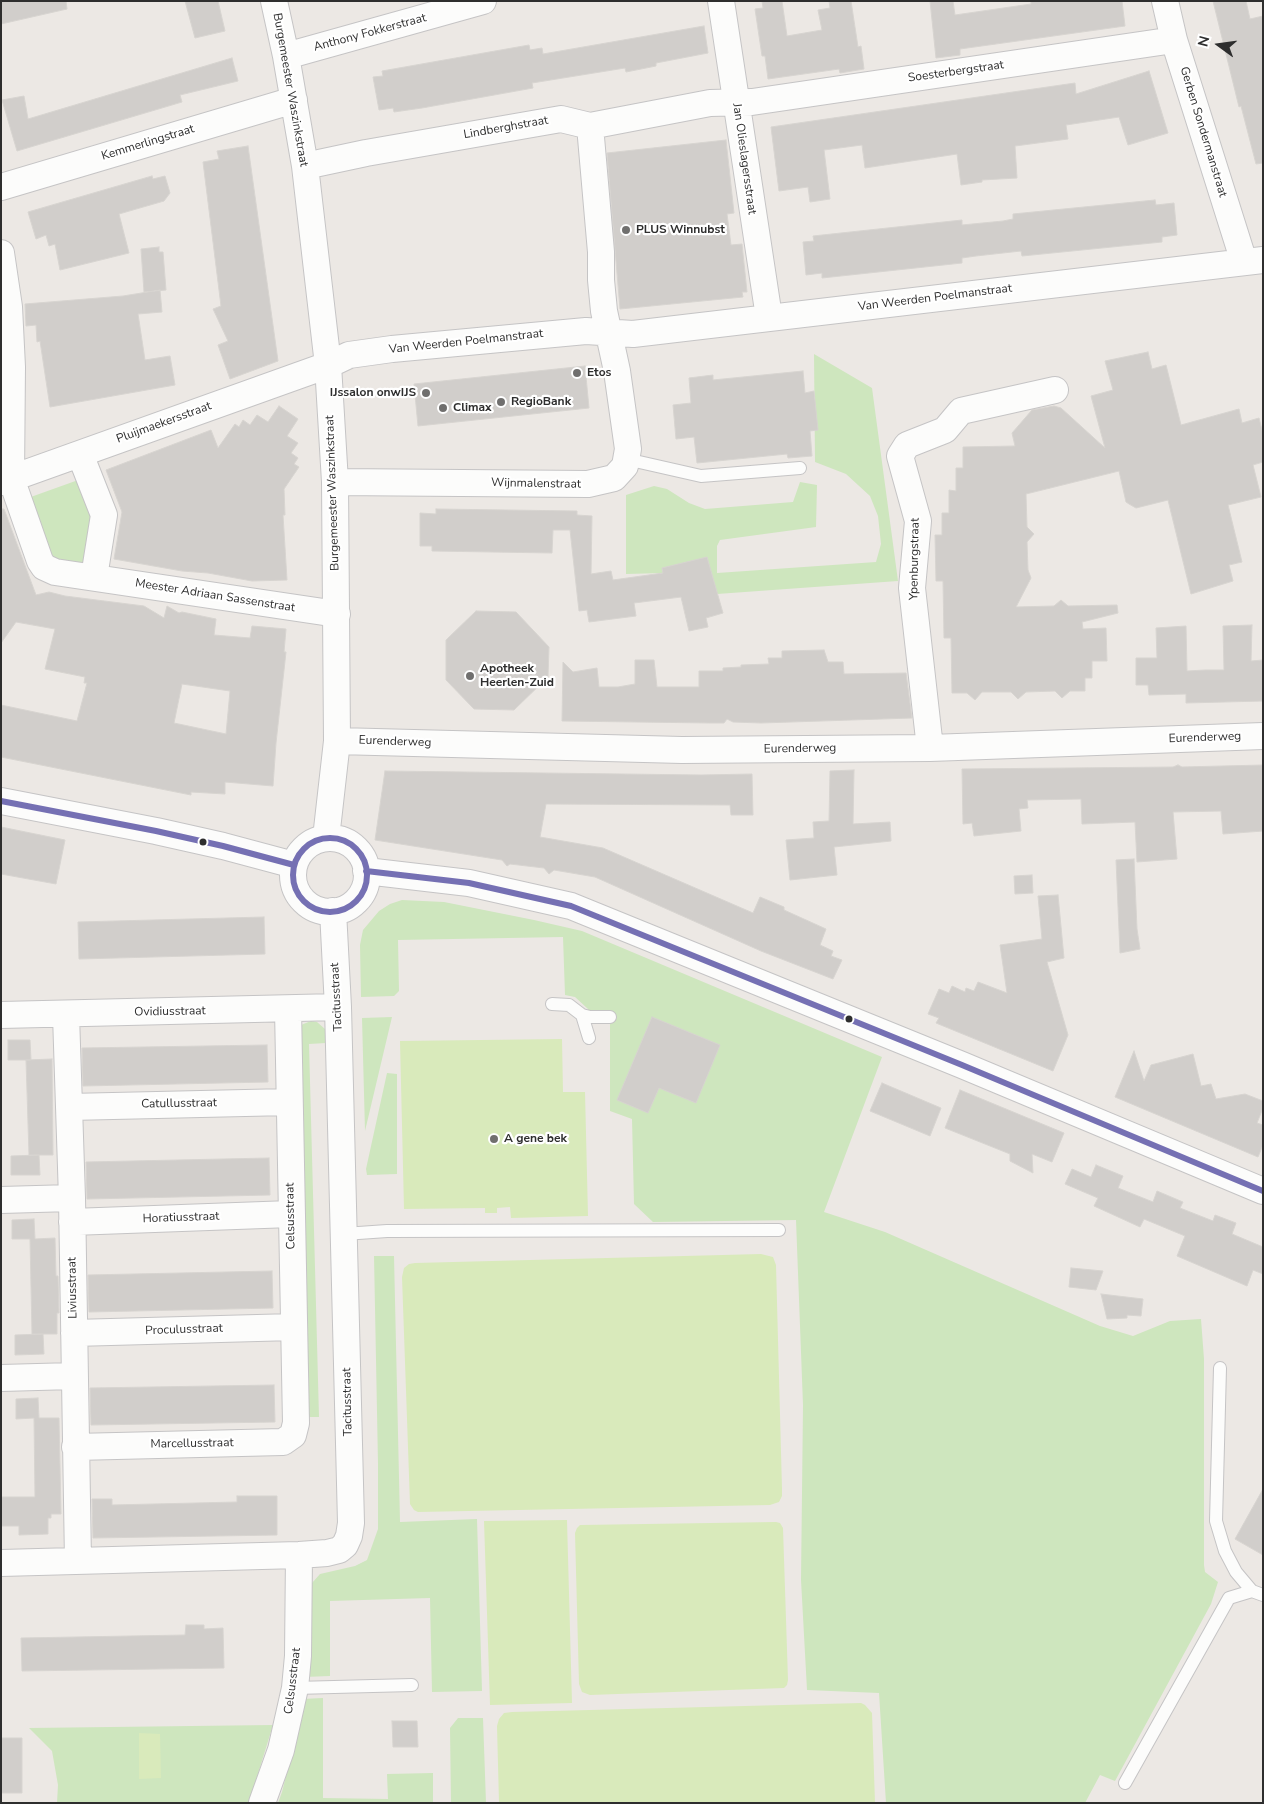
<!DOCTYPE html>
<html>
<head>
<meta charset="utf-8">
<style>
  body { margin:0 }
  #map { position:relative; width:1264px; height:1804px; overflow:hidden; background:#ece8e4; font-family:"Nunito Sans",sans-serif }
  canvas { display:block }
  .frame { position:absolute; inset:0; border:2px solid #2e2e2e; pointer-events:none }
  .north { position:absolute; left:1194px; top:20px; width:50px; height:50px; -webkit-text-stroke:4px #fff; paint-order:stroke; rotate:284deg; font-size:14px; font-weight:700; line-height:20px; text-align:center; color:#2e2e2e }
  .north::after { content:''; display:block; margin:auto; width:18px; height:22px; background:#2e2e2e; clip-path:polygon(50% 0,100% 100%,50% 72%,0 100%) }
</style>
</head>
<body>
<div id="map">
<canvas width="1264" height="1804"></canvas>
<div class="frame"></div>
<div class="north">N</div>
</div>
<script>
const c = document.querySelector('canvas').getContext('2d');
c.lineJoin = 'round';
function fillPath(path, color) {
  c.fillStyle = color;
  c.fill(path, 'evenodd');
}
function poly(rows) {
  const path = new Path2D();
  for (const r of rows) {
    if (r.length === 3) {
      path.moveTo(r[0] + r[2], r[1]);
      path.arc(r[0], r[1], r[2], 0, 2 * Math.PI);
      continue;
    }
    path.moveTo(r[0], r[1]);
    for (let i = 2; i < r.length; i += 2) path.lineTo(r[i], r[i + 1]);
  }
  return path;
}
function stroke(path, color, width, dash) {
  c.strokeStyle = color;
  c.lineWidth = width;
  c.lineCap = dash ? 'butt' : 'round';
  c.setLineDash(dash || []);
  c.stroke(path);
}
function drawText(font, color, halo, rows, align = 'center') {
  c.font = font + ' "Nunito Sans",sans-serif';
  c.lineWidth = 4.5;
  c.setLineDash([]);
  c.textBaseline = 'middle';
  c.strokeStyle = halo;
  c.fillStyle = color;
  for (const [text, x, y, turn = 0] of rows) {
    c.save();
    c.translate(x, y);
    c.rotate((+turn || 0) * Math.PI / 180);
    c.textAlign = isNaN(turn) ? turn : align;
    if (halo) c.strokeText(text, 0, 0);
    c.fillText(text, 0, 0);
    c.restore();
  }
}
fillPath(poly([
  [814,354,872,388,898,581,717,594,701,572,626,574,626,495,654,486,667,489,689,503,705,509,793,502,800,482,817,485,816,527,720,540,717,546,717,573,876,562,881,544,878,516,870,496,846,474,815,462],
  [81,479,94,514,83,562,78,564,54,560,28,498],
  [402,900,444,902,534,920,582,931,882,1057,824,1212,885,1232,1100,1326,1133,1336,1170,1321,1201,1319,1204,1359,1204,1565,1205,1572,1218,1582,1211,1604,1115,1781,1100,1775,1085,1803,886,1803,879,1693,807,1690,801,1580,803,1405,796,1220,653,1222,634,1204,632,1119,610,1111,610,1017,589,1014,588,1009,575,997,565,995,563,937,398,940,399,991,394,996,361,997,360,945,363,930,379,911,390,904],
  [392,1017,365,1131,362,1018],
  [311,1021,317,1022,325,1029,326,1043,309,1044,319,1417,304,1417,301,1025],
  [387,1073,397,1074,397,1174,367,1175,366,1169],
  [374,1256,394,1256,400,1522,477,1519,482,1691,432,1692,430,1598,330,1601,330,1676,304,1677,312,1583,320,1574,355,1566,367,1560,378,1529,378,1464],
  [323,1698,323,1798,388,1799,387,1774,433,1773,433,1803,278,1803,282,1792,297,1732,302,1699],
  [458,1718,483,1718,486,1803,451,1803,450,1728],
  [273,1725,249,1803,57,1803,58,1785,52,1751,29,1728]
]), '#cee6be');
fillPath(poly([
  [562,1039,563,1092,585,1092,588,1216,511,1218,510,1207,497,1208,497,1213,485,1213,485,1208,404,1209,400,1041],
  [761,1254,773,1257,776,1265,782,1489,782,1496,779,1502,770,1505,418,1512,414,1510,410,1504,402,1277,404,1268,409,1264,415,1263],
  [567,1520,572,1703,490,1705,484,1521],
  [776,1522,780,1523,783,1528,788,1680,787,1685,784,1688,590,1695,582,1692,579,1684,575,1533,577,1528,580,1525],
  [861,1703,865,1705,872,1713,875,1803,499,1803,497,1726,499,1719,504,1713,512,1712],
  [139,1733,160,1734,161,1778,139,1779]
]), '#d9eabb');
const building = poly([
  [1,1,66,1,67,9,1,24,1,1],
  [185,1,218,1,225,31,195,38,185,1],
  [762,1,782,1,787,36,822,30,818,10,830,8,829,1,851,1,858,47,861,46,864,69,840,73,839,69,768,79,765,56,762,56,755,9,763,8,762,1],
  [930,1,953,1,955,15,1031,4,1031,1,1122,1,1125,26,960,49,960,55,936,58,930,1],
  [1213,1,1246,1,1250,19,1263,16,1263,163,1256,164,1241,106,1239,107,1213,1],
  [704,26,708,53,656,63,656,66,626,72,625,68,532,83,533,88,422,108,394,112,393,108,379,110,373,77,383,76,382,71,529,45,530,50,542,48,543,54,704,26],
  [232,58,238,81,180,95,182,102,17,151,2,100,24,96,28,119,232,58],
  [1149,71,1168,133,1128,145,1119,117,1066,125,1068,139,1015,146,1017,178,982,180,982,182,961,185,957,154,865,168,862,145,824,150,830,199,810,202,808,187,779,191,771,127,1075,83,1076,94,1149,71],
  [726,140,734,213,727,214,731,245,742,244,747,292,742,292,743,297,620,309,607,153,726,140],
  [248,146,278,361,230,379,218,345,228,341,213,309,221,306,203,162,219,159,217,151,248,146],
  [152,176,153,179,165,176,170,193,164,201,119,214,129,253,60,270,55,244,49,246,46,235,36,239,28,212,152,176],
  [1155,200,1156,205,1174,203,1177,235,1162,237,1162,242,1022,256,1021,251,976,256,962,258,962,263,822,278,822,273,806,275,803,242,814,241,813,236,962,220,962,225,1003,221,1013,219,1013,214,1155,200],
  [159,247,159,252,163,252,166,290,144,292,141,249,159,247],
  [160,290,162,312,138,314,145,360,170,356,175,385,50,407,40,341,37,342,36,325,26,326,25,304,123,296,160,290],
  [1148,352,1152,369,1166,365,1181,425,1239,409,1242,423,1259,418,1263,434,1263,462,1253,465,1261,497,1228,505,1242,562,1229,565,1233,581,1191,594,1168,500,1136,508,1129,504,1126,502,1119,471,1026,494,1027,527,1034,534,1027,542,1028,570,1031,578,1016,607,1054,606,1061,600,1068,606,1117,605,1118,613,1082,622,1083,629,1106,628,1107,661,1092,661,1092,678,1085,678,1085,691,1070,691,1062,698,1055,691,1026,692,1018,699,1011,692,982,692,975,700,967,693,952,693,951,638,944,638,943,581,936,581,935,535,942,535,942,513,949,513,949,490,956,491,956,468,963,468,963,447,1015,446,1012,433,1032,410,1054,406,1061,408,1105,448,1091,396,1113,390,1105,361,1148,352],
  [585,366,589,408,418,426,414,384,585,366],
  [803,371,805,393,814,391,818,430,810,431,812,456,788,458,787,454,697,463,694,437,676,439,673,405,691,403,689,378,713,375,713,380,803,371],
  [279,406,298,419,287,436,298,443,291,453,298,458,294,464,299,467,284,489,285,515,283,515,287,580,252,581,208,573,182,571,114,559,122,512,106,470,211,430,218,448,235,424,239,427,243,420,250,425,257,415,268,422,279,406],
  [1,509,4,509,36,595,49,592,65,596,144,606,164,618,167,606,179,613,182,612,216,619,214,635,250,638,252,626,286,629,284,652,286,652,276,743,273,786,225,782,225,794,191,792,191,795,1,757,1,705,77,721,87,683,84,683,85,677,45,669,55,629,16,622,1,643,1,509],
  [182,684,230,691,226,734,174,723,182,684],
  [436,509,577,511,577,515,592,516,591,574,611,571,613,580,663,573,662,568,707,557,723,613,706,618,708,627,689,631,681,597,634,603,636,616,589,622,587,610,579,611,570,530,553,530,552,553,432,551,432,546,420,546,420,513,436,514,436,509],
  [476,611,516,612,549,647,548,677,514,710,474,709,446,680,446,640,476,611],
  [1252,625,1251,661,1263,660,1263,701,1186,703,1186,694,1149,695,1148,685,1136,685,1136,658,1157,658,1156,628,1186,626,1187,671,1205,670,1224,670,1223,626,1252,625],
  [824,650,828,662,843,662,844,674,906,673,912,718,761,723,733,722,727,719,724,723,710,723,562,721,563,662,573,672,597,668,599,687,618,687,635,684,635,660,654,660,657,687,699,687,699,671,723,671,723,668,741,667,741,665,769,664,768,658,782,658,782,651,824,650],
  [1178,765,1182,767,1263,765,1263,831,1223,834,1221,811,1173,812,1177,859,1137,862,1135,822,1082,824,1081,799,1027,800,1028,808,1019,809,1021,831,974,836,972,823,963,824,962,769,1173,767,1178,765],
  [854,770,853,824,890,822,891,841,834,847,837,875,790,880,786,840,814,838,813,822,829,821,830,771,854,770],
  [385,771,701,775,752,774,753,815,731,815,730,805,546,804,540,837,603,848,753,913,760,897,784,907,784,910,826,929,820,945,833,951,831,956,842,960,833,979,761,951,595,877,554,870,549,874,544,868,510,864,507,866,502,860,375,840,385,771],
  [1,827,65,840,56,884,1,874,1,827],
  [1134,859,1137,929,1140,949,1120,953,1116,860,1134,859],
  [1032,875,1033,893,1015,894,1014,876,1032,875],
  [1058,895,1064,958,1047,962,1068,1035,1053,1071,936,1023,939,1018,928,1014,939,989,949,993,952,986,965,992,966,988,974,991,978,982,1007,993,1000,945,1042,939,1038,896,1058,895],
  [264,917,265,954,79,959,78,922,264,917],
  [652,1017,720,1045,696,1103,659,1088,648,1113,617,1100,652,1017],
  [8,1040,30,1040,31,1060,8,1060,8,1040],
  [267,1045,268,1082,83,1086,82,1048,267,1045],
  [1134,1051,1144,1081,1151,1065,1193,1054,1201,1086,1211,1084,1216,1099,1245,1094,1263,1101,1263,1108,1257,1123,1263,1125,1263,1145,1258,1157,1115,1097,1134,1051],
  [52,1059,53,1155,29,1155,26,1060,52,1059],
  [882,1083,941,1108,930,1136,870,1111,882,1083],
  [960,1090,1064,1133,1052,1162,1032,1154,1033,1173,1010,1161,1010,1154,945,1128,960,1090],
  [39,1155,40,1175,11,1175,11,1156,39,1155],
  [269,1158,270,1195,87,1199,86,1162,269,1158],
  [1096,1165,1123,1176,1118,1188,1153,1202,1157,1191,1183,1202,1180,1208,1213,1221,1215,1215,1236,1223,1232,1234,1263,1247,1263,1274,1253,1270,1247,1286,1177,1256,1185,1236,1144,1219,1140,1227,1094,1206,1098,1198,1065,1184,1072,1169,1091,1177,1096,1165],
  [34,1219,35,1239,55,1238,56,1276,58,1276,59,1313,57,1313,57,1334,32,1334,30,1239,12,1239,12,1220,34,1219],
  [1071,1268,1103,1271,1096,1290,1069,1287,1071,1268],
  [272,1271,273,1308,89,1312,88,1275,272,1271],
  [1101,1294,1143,1299,1141,1316,1127,1315,1127,1318,1107,1319,1101,1294],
  [43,1334,44,1354,15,1355,15,1335,43,1334],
  [274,1385,275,1422,91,1425,90,1388,274,1385],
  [38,1398,39,1418,59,1418,61,1514,51,1514,51,1518,48,1518,48,1534,19,1535,19,1526,1,1526,1,1497,35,1497,34,1418,16,1419,16,1399,38,1398],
  [1263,1489,1263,1555,1235,1539,1263,1489],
  [237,1496,277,1496,277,1535,93,1538,92,1499,112,1499,112,1505,237,1502,237,1496],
  [186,1625,204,1625,204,1629,223,1628,224,1668,22,1671,21,1638,185,1635,186,1625],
  [392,1721,417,1721,418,1747,393,1747,392,1721],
  [1,1738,22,1738,22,1793,1,1793,1,1738]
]);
fillPath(building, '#d1cecb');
stroke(building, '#d7d4d0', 1);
const lane = poly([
  [626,459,701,476,800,468],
  [552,1004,569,1005,582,1015,589,1038],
  [582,1015,590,1017,610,1017],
  [344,1234,387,1231,779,1230],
  [1220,1368,1216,1521,1225,1551,1236,1572,1252,1591,1263,1595],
  [295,1688,412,1685],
  [1125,1783,1229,1598,1252,1591]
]);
const street = poly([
  [274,1,286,56,305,166,328,365,335,482,337,741,326,838],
  [721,1,769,317],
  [1165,1,1174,40,1244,262],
  [286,56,483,1],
  [305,166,366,153,561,119,590,126,710,103,752,102,1174,40],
  [1,187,294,100],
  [1,253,9,307,12,367,11,478,40,561,44,567,55,572,337,614],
  [80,454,104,515,94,577],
  [1,482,328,365,349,355,392,349,586,331,633,334,1263,260],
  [335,482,588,484,614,478,625,466,628,449,617,371,604,311,601,280,601,252,590,126],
  [337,741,682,750,930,748,1263,736],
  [930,748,912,588,918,521,900,456,907,445,945,430,961,411,1055,390],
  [1,801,156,831,223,846,294,865],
  [330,875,37],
  [366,871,469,883,571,906,962,1065,1263,1191],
  [1,1015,338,1007],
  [66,1015,72,1198,78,1561],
  [69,1107,289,1102],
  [1,1200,72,1198],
  [72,1222,291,1214],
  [74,1333,294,1327],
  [1,1378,74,1376],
  [75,1447,283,1442,293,1435,296,1423,288,1009],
  [1,1563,299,1555,327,1553,339,1550,345,1545,349,1536,351,1523,338,1007,333,911],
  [262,1803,281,1750,295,1688,298,1656,299,1555]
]);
stroke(lane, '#c5c4c5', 14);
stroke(street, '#c5c4c5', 28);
stroke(lane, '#fcfcfb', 12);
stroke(street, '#fcfcfb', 26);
stroke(poly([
  [1,801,156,831,223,846,294,865],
  [330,875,37],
  [366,871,469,883,571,906,962,1065,1263,1191]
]), '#7570b3', 6);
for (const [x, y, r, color] of [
  [626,230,5,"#706f6e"],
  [577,373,5,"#706f6e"],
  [426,393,5,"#706f6e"],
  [501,402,5,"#706f6e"],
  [443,408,5,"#706f6e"],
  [470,676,5,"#706f6e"],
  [203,842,4.5,"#2e2e2e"],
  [849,1019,4.5,"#2e2e2e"],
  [494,1139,5,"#706f6e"]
]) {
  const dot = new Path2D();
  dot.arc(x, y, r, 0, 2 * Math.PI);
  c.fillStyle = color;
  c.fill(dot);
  stroke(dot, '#fff', 2);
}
drawText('12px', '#2e2e2e', '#fff', [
  ["Anthony Fokkerstraat",370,33,-15],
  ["Soesterbergstraat",956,72,-8],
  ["Burgemeester Waszinkstraat",290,90,80],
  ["Lindberghstraat",506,128,-10],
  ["Gerben Sondermanstraat",1203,132,73],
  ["Kemmerlingstraat",148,143,-17],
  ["Jan Olieslagersstraat",744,159,82],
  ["Van Weerden Poelmanstraat",935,298,-7],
  ["Van Weerden Poelmanstraat",466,342,-6],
  ["Pluijmaekersstraat",164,423,-20],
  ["Wijnmalenstraat",536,484,1],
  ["Burgemeester Waszinkstraat",333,493,-92],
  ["Ypenburgstraat",915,559,-89],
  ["Meester Adriaan Sassenstraat",215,596,9],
  ["Eurenderweg",1205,738,-2],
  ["Eurenderweg",395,742,2],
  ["Eurenderweg",800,749,-1],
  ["Tacitusstraat",337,997,-93],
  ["Ovidiusstraat",170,1012,-1],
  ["Catullusstraat",179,1104,-1],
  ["Celsusstraat",291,1216,-91],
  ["Horatiusstraat",181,1218,-2],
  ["Liviusstraat",73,1288,-91],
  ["Proculusstraat",184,1330,-2],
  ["Tacitusstraat",348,1402,-91],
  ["Marcellusstraat",192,1444,-1],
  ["Celsusstraat",293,1681,-83]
]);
drawText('bold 12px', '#2e2e2e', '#fff', [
  ["PLUS Winnubst",636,230],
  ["Etos",587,373],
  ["IJssalon onwIJS",416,393,"right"],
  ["RegioBank",511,402],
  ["Climax",453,408],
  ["Apotheek",480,669],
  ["Heerlen-Zuid",480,683],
  ["A gene bek",504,1139]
], 'left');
</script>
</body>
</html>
